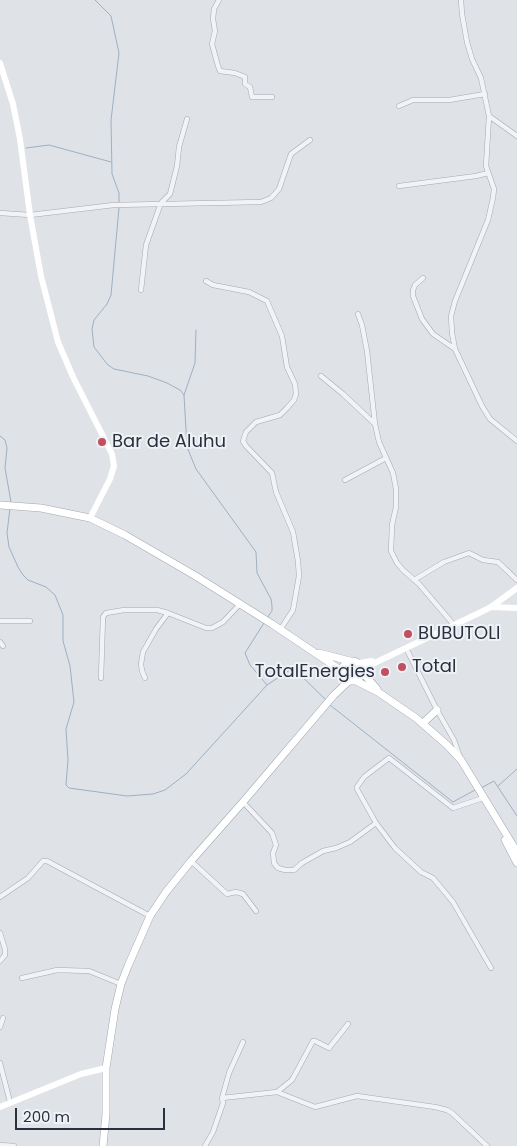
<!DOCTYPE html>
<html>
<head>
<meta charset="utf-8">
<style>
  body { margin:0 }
  #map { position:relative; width:517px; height:1146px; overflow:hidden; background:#dfe2e7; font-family:Poppins,sans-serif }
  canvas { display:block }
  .scale { position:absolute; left:15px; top:1108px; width:150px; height:22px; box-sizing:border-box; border:2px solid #2a303d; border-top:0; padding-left:6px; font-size:15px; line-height:18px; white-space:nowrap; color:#2a303d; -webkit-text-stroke:4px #eef1f5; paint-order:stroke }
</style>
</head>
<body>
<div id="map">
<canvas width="517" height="1146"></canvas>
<div class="scale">200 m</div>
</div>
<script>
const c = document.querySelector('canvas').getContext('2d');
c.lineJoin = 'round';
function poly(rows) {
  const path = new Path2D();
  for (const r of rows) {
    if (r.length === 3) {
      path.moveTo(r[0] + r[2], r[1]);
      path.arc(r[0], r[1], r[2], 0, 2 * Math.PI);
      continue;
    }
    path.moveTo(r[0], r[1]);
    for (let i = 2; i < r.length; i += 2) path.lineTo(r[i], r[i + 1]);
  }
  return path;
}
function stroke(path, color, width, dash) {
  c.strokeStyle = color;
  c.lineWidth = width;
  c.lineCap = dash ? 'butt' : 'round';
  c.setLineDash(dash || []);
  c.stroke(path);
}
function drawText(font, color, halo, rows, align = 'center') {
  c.font = font + ' Poppins,sans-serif';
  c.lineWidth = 4;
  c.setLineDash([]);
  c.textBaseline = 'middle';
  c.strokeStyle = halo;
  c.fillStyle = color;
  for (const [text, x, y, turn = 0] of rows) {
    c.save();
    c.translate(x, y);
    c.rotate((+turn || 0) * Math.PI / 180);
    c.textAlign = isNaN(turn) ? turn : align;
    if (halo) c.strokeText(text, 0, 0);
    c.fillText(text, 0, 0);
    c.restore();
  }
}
stroke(poly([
  [95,0,111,16,119,53,111,120,112,174,119,193,119,204],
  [26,148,49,145,111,162],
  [119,208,111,295,107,304,94,320,92,329,94,347,107,364,114,369,148,376,167,383,180,390,184,395,187,447,196,469,256,552,257,573,271,599,272,606,272,611,267,618],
  [184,395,195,363,196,330],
  [0,436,5,440,7,448,5,468,11,502],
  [10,508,7,533,9,547,18,567,23,575,28,580,46,587,55,595,63,615,63,641,70,666,74,702,66,729,68,760,66,785,69,788,127,796,153,794,165,790,186,774,267,685],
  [264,623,245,653,250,665,267,685,293,668,326,700],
  [330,705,453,802,475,790],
  [498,786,517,769],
  [481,788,494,781,517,816]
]), '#9db0c4', 1);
const street = poly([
  [219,0,214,9,213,19,215,31,212,44,218,66,220,71,235,73,245,77,245,84,250,87,252,97,272,97],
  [461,0,462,14,467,42,472,59,481,78,489,116,517,136],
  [399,106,413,100,449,100,485,94],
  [489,116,486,166,494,189,493,198,488,220,455,301,451,316,452,333,455,349,482,406,490,419,517,441],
  [399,186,476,176,488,173],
  [0,213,30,215,114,205,261,202,271,198,279,189,291,154,310,140],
  [423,278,415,285,413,290,413,296,422,319,433,334,455,349],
  [206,281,213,285,249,292,267,301,282,336,287,367,295,384,296,394,294,400,287,408,280,415,256,422,246,432,243,441,246,446,272,473,276,492,293,532,298,561,299,576,293,610,280,630],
  [141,290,146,245,161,203,170,194,177,166,179,147,187,119],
  [358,314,362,325,367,351,375,424,379,442,393,473,396,489,396,507,392,525,391,551,397,563,403,570,419,584,454,625],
  [321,376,343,394,375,424],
  [345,480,386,458],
  [414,580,444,562,469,553,483,560,498,562,517,580],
  [0,621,30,621],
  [0,642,3,646,0,642],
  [406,648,437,710,454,740,460,757],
  [101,678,103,617,106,613,124,610,157,610,168,613,206,628,212,628,223,622,240,604],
  [145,678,142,671,141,664,143,652,156,629,168,613],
  [483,798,453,808,389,758,364,777,357,787,357,789,376,823,395,848,421,872,433,878,453,902,491,968],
  [243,802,272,833,276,845,273,853,274,863,278,868,285,870,294,870,302,863,323,851,336,848,350,842,376,823],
  [191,861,227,894,236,892,243,894,256,911],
  [0,897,28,878,43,861,47,861,150,916],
  [0,933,5,949,5,955,0,961],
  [22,978,57,970,89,971,121,984],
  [0,1027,3,1018],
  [0,1063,10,1102],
  [277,1092,292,1080,313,1041,315,1041,329,1048,348,1024],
  [222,1098,229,1073,243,1042],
  [0,1145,14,1146],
  [205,1146,213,1132,223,1103,222,1098,277,1092,315,1107,357,1096,435,1107,447,1110,452,1113,487,1146]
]);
const primary = poly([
  [0,505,41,508,90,518,125,535,194,575,272,624,342,671],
  [319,653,350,661],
  [352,671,10],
  [362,672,377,689],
  [354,680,378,692,416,718,447,745,461,760,517,852],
  [423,723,437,710],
  [505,840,517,863],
  [103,1146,106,1114,106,1068,115,1009,121,984,128,966,150,916,166,892,191,861,243,802,334,695,350,680]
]);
stroke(street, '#a5a9b1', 5.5);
stroke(primary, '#a0a7b2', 8);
stroke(street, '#f1f3f6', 4.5);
stroke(poly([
  [0,63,13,104,20,139,30,215,41,276,58,342,73,377,112,454,114,466,110,479,90,518],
  [491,607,517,608],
  [359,663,372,661],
  [362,669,477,614,491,607,517,588],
  [0,1107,81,1074,106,1068]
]), '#fff', 6);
stroke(primary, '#fff', 7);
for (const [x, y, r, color] of [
  [102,442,5,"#c14f60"],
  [408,634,5,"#c14f60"],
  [402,667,5,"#c14f60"],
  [385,672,5,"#c14f60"]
]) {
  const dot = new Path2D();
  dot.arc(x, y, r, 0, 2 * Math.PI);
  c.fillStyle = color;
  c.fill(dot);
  stroke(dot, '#eef1f5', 2);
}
drawText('18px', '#2a303d', '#eef1f5', [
  ["Bar de Aluhu",112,442],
  ["BUBUTOLI",418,634],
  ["Total",412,667],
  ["TotalEnergies",375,672,"right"]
], 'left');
</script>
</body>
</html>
